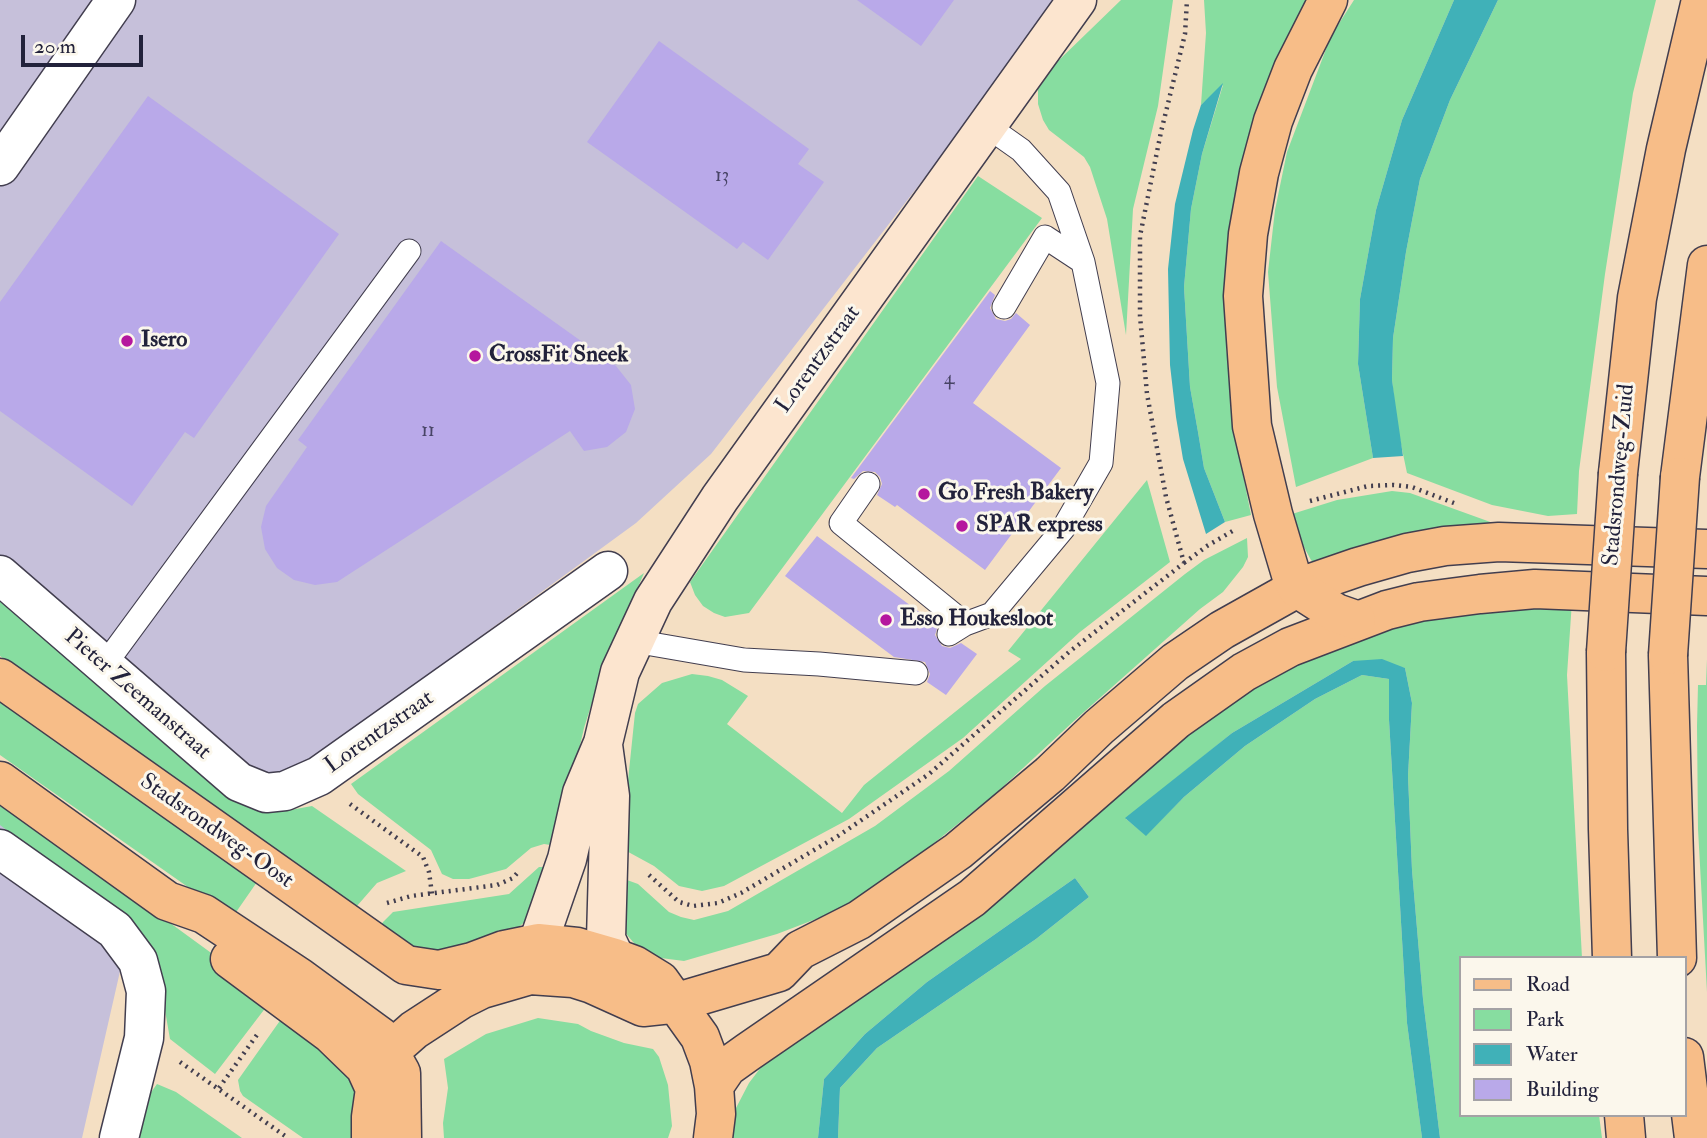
<!DOCTYPE html>
<html>
<head>
<meta charset="utf-8">
<style>
  body { margin:0 }
  #map { position:relative; width:1707px; height:1138px; overflow:hidden; background:#f4dfc3; font-family:"IM FELL Double Pica",serif }
  canvas { display:block }
  .legend { position:absolute; left:1459px; top:956px; width:228px; height:161px; box-sizing:border-box; background:#fbf7ec; border:2px solid #a4a2a5; margin:0; padding:9px 12px; list-style:none; font-size:21px; color:#22223b }
  .legend li { display:flex; align-items:center; gap:14px; height:35px }
  .legend b { width:35px; border:2px solid #a4a2a5 }
  .scale { position:absolute; left:21px; top:35px; width:122px; height:32px; box-sizing:border-box; border:4px solid #22223b; border-top:0; padding-left:9px; font-size:21px; line-height:24px; white-space:nowrap; color:#22223b; -webkit-text-stroke:5px #fbf7ec; paint-order:stroke }
</style>
</head>
<body>
<div id="map">
<canvas width="1707" height="1138"></canvas>
<ul class="legend">
<li><b style="height:9px;background:#f7bd88"></b>Road</li>
<li><b style="height:19px;background:#87dda0"></b>Park</li>
<li><b style="height:19px;background:#40b1b8"></b>Water</li>
<li><b style="height:19px;background:#b9a9e9"></b>Building</li>
</ul>
<div class="scale">20 m</div>
</div>
<script>
const c = document.querySelector('canvas').getContext('2d');
c.lineJoin = 'round';
function fillPath(path, color) {
  c.fillStyle = color;
  c.fill(path, 'evenodd');
}
function poly(rows) {
  const path = new Path2D();
  for (const r of rows) {
    path.moveTo(r[0], r[1]);
    for (let i = 2; i < r.length; i += 2) path.lineTo(r[i], r[i + 1]);
  }
  return path;
}
function stroke(path, color, width, dash) {
  c.strokeStyle = color;
  c.lineWidth = width;
  c.lineCap = dash ? 'butt' : 'round';
  c.setLineDash(dash || []);
  c.stroke(path);
}
function drawText(font, color, halo, rows, align = 'center') {
  c.font = font + ' "IM FELL Double Pica",serif';
  c.lineWidth = 6;
  c.setLineDash([]);
  c.textBaseline = 'middle';
  c.strokeStyle = halo;
  c.fillStyle = color;
  for (const [text, x, y, turn = 0] of rows) {
    c.save();
    c.translate(x, y);
    c.rotate((+turn || 0) * Math.PI / 180);
    c.textAlign = isNaN(turn) ? turn : align;
    if (halo) c.strokeText(text, 0, 0);
    c.fillText(text, 0, 0);
    c.restore();
  }
}
fillPath(poly([
  [0,0,1054,0,967,123,711,454,636,523,236,815,0,640],
  [0,811,134,910,82,1138,0,1138]
]), '#c6c0da');
fillPath(poly([
  [1121,0,1173,0,1158,106,1133,209,1126,335,1107,219,1090,167,1084,157,1049,130,1043,120,1038,104,1038,89,1057,62],
  [1204,0,1315,0,1230,254,1226,345,1234,429,1251,515,1225,522,1204,468,1198,432,1190,387,1184,287,1191,209,1202,154,1223,85,1201,105,1206,33],
  [1354,0,1454,0,1402,120,1376,210,1360,299,1358,364,1373,458,1296,487,1277,387,1268,272,1275,210,1287,152,1331,36],
  [1498,0,1656,0,1633,93,1605,274,1579,471,1577,514,1548,516,1492,505,1407,473,1397,425,1392,380,1393,338,1406,252,1420,179,1450,100],
  [978,176,1042,218,749,613,725,617,714,613,703,606,695,595,690,582],
  [1147,480,1170,562,1080,632,963,738,849,819,724,886,702,891,679,886,654,866,621,848,635,713,638,704,662,683,692,674,708,676,722,680,748,696,727,724,842,813,864,785,1021,659,1008,651],
  [1392,491,1410,493,1507,528,1319,569,1311,560,1299,538,1292,514,1337,500],
  [1247,538,1248,557,1243,567,1223,592,1200,609,1075,720,995,794,903,868,842,909,777,934,684,961,653,957,639,949,622,929,616,876,638,884,669,912,681,917,694,920,728,911,875,826,949,771,1045,686,1185,574,1204,560],
  [644,573,601,674,584,728,557,846,544,844,531,848,506,869,469,879,453,879,442,874,431,850,358,794,351,784],
  [0,601,116,700,265,809,285,811,312,806,406,871,377,883,350,914,182,793,0,656],
  [1572,601,1567,675,1582,958,1460,958,1460,1115,1599,1115,1602,1138,1440,1138,1423,999,1412,870,1408,776,1412,703,1405,668,1353,661,1232,733,1126,819,1146,835,1184,797,1245,746,1315,699,1362,675,1389,679,1389,720,1407,1023,1422,1138,838,1138,840,1088,877,1048,1036,939,1089,897,1075,878,927,982,865,1034,824,1079,818,1138,733,1138,736,1108,749,1083,768,1058,1144,763,1282,664,1421,613],
  [1707,659,1707,992,1698,829,1697,726,1698,685,1706,685],
  [0,696,257,882,232,918,0,755],
  [0,799,273,998,215,1074,170,1039,160,982,130,925,0,825],
  [539,867,552,867,526,921,515,930,484,941,426,953,376,935,383,922,393,912,509,894],
  [284,1015,344,1064,355,1090,355,1138,303,1138,243,1096,240,1091,238,1080],
  [538,1018,578,1024,591,1031,624,1043,653,1049,659,1057,668,1085,672,1126,668,1138,444,1138,443,1123,448,1088,444,1059,486,1034],
  [157,1084,176,1092,242,1138,132,1138,139,1109]
]), '#87dda0');
fillPath(poly([
  [1454,0,1498,0,1450,100,1420,179,1406,252,1393,338,1392,380,1403,456,1373,458,1358,364,1360,299,1376,210,1402,120],
  [1223,83,1202,154,1191,209,1184,287,1190,387,1198,432,1204,468,1225,522,1206,534,1183,459,1176,417,1170,365,1168,269,1175,204,1193,130,1201,105],
  [1382,659,1405,668,1412,703,1408,776,1412,870,1423,999,1440,1138,1422,1138,1407,1023,1389,720,1389,679,1362,675,1315,699,1245,746,1184,797,1146,836,1125,818,1232,733,1353,661],
  [1075,878,1089,897,1036,939,877,1048,840,1088,838,1138,818,1138,824,1079,865,1034,927,982]
]), '#40b1b8');
fillPath(poly([
  [857,0,954,0,921,46],
  [659,41,809,149,798,164,824,182,768,260,743,242,737,249,587,142],
  [148,96,339,234,194,438,185,432,132,506,0,411,0,302],
  [441,241,616,366,631,385,635,409,626,432,607,447,584,451,570,431,337,582,315,585,294,580,277,568,265,549,261,527,266,506,307,447,298,440],
  [990,291,995,295,990,308,996,319,1005,321,1011,319,1016,313,1030,325,973,403,1061,468,985,570,897,505,895,507,877,495,882,484,880,477,875,472,863,471,854,479,851,478],
  [817,536,938,626,935,635,942,646,950,648,961,643,977,654,946,695,927,682,930,674,925,662,894,657,785,576]
]), '#b9a9e9');
const lane = poly([
  [1004,307,1045,237,1083,262],
  [868,484,841,523,965,624],
  [949,634,965,624,992,614,1063,529,1101,463,1108,383,1083,262,1059,192,1021,150,987,126],
  [634,641,744,660,819,664,916,673],
  [103,667,409,251]
]);
const street = poly([
  [0,166,116,0],
  [0,575,239,782,266,793,285,791,319,776,608,571],
  [0,849,115,930,138,961,146,991,144,1038,119,1138]
]);
const secondary = poly([
  [603,745,610,796,606,939,615,958],
  [538,943,567,859,582,793,603,743,620,672,653,601,720,498,1077,0]
]);
const primary = poly([
  [0,678,406,965,439,970,472,962,504,950,538,943,577,947,615,958,634,965,660,981,700,1037,709,1061,714,1086,716,1114,713,1138],
  [0,781,167,901,204,914,299,977,381,1037,401,1073,402,1138],
  [230,959,331,1034,365,1067,375,1089],
  [714,1086,727,1067,748,1052,972,898,1176,720,1244,672,1290,647,1387,610,1419,602,1480,594,1535,589,1707,596],
  [371,1138,371,1117,375,1089,389,1052,414,1030,460,1000,482,989,530,975,573,978,592,984,643,1007,671,1004,779,972,800,950,859,920,958,851,1050,774,1099,727,1175,662,1222,630,1297,588,1358,567,1407,553,1445,546,1499,542,1707,549]
]);
const highway = poly([
  [1328,0,1293,69,1273,121,1259,173,1248,234,1243,296,1252,426,1273,514,1292,578,1297,588,1336,613,1356,620],
  [1618,473,1637,298,1666,149,1701,0],
  [1680,477,1707,265],
  [1606,652,1608,829,1612,958],
  [1668,655,1677,958],
  [1684,1057,1694,1138],
  [1624,1115,1626,1138]
]);
stroke(lane, '#423e4f', 25);
stroke(street, '#423e4f', 41);
stroke(secondary, '#423e4f', 41);
stroke(primary, '#423e4f', 41);
stroke(highway, '#423e4f', 41);
stroke(poly([
  [1310,501,1368,486,1394,485,1412,487,1454,503],
  [1184,563,1207,546,1236,529],
  [350,804,423,857,429,872,432,894],
  [649,875,679,902,693,906,718,903,741,893,838,836,929,774,1069,652,1184,563,1166,497,1147,394,1140,316,1140,236,1161,132,1185,34,1187,0],
  [387,903,411,896,497,885,513,878,519,871],
  [180,1062,288,1138],
  [219,1088,259,1032]
]), '#423e4f', 4.5, [2, 5]);
stroke(lane, '#fff', 23);
stroke(street, '#fff', 38);
stroke(secondary, '#fce5cf', 38);
stroke(primary, '#f7bd88', 38);
stroke(highway, '#f7bd88', 38);
const highwayBridge = poly([
  [1606,652,1618,473],
  [1668,655,1680,477]
]);
stroke(highwayBridge, '#423e4f', 41, []);
stroke(highwayBridge, '#f7bd88', 38);
for (const [x, y, r, color] of [
  [127,341,7,"#b5179e"],
  [475,356,7,"#b5179e"],
  [924,494,7,"#b5179e"],
  [962,526,7,"#b5179e"],
  [886,620,7,"#b5179e"]
]) {
  const dot = new Path2D();
  dot.arc(x, y, r, 0, 2 * Math.PI);
  c.fillStyle = color;
  c.fill(dot);
  stroke(dot, '#fbf7ec', 2.5);
}
drawText('19px', '#484466', null, [
  ["13",722,177],
  ["4",949,380],
  ["11",428,432]
]);
drawText('bold 23px', '#22223b', '#fbf7ec', [
  ["Isero",141,341],
  ["CrossFit Sneek",489,356],
  ["Go Fresh Bakery",938,494],
  ["SPAR express",976,526],
  ["Esso Houkesloot",900,620]
], 'left');
drawText('23px', '#22223b', '#fbf7ec', [
  ["Lorentzstraat",819,360,-54],
  ["Stadsrondweg-Zuid",1620,475,-85],
  ["Pieter Zeemanstraat",137,695,41],
  ["Lorentzstraat",380,733,-35],
  ["Stadsrondweg-Oost",216,832,35]
]);
</script>
</body>
</html>
